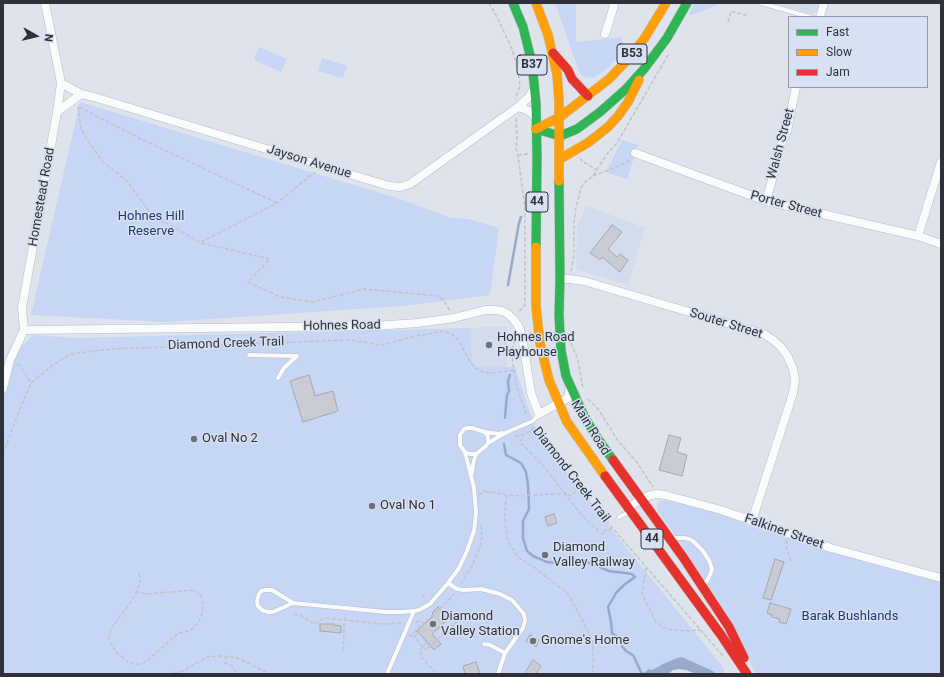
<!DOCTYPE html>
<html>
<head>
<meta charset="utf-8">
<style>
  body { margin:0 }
  #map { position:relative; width:944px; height:677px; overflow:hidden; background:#dee3ec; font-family:Roboto,sans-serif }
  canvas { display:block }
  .frame { position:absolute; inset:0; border:4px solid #2e3238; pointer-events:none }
  .legend { position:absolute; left:788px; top:16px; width:140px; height:72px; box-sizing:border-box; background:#d8e1f2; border:1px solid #949ba8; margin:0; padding:5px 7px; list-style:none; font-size:12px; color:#2e3238 }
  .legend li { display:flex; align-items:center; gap:8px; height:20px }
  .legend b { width:20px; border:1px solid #949ba8 }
  .north { position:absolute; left:16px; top:16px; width:40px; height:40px; -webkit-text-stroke:3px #d8e1f2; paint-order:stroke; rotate:98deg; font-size:11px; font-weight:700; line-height:16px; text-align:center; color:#2e3238 }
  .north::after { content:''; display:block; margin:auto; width:14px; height:18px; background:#2e3238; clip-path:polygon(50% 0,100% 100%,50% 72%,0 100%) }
</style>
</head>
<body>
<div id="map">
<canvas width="944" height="677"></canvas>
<div class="frame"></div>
<ul class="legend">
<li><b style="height:5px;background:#30b455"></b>Fast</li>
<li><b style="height:5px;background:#ff9f0a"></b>Slow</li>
<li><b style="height:5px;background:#e5322d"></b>Jam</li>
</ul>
<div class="north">N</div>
</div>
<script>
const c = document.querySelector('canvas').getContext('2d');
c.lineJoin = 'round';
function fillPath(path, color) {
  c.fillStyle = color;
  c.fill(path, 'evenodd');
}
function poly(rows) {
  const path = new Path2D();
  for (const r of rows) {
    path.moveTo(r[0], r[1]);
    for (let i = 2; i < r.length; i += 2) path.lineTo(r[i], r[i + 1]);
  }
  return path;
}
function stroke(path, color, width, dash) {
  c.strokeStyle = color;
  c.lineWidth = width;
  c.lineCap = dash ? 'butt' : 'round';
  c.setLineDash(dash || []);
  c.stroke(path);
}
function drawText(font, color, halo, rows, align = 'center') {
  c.font = font + ' Roboto,sans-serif';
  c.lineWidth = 3;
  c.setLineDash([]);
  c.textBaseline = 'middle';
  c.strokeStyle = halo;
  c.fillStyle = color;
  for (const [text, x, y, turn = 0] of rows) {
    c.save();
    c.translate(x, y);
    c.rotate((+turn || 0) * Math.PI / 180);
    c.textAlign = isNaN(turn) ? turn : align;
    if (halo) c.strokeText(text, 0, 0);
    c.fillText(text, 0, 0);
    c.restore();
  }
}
fillPath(poly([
  [775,3,820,3,817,12,811,14],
  [586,206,645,228,628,285,576,269,577,226],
  [507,326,507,367,477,366,472,361,470,328]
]), '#d3dced');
fillPath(poly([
  [555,3,576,3,576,42,622,37,623,53,603,72,593,78,585,77,581,75,579,71],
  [695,3,722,3,692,15,689,13],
  [259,47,287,59,281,72,254,60],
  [322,58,347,66,343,78,318,71],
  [80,102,403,200,451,218,468,219,499,228,490,295,402,306,166,322,31,315],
  [622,140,638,145,627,179,606,172],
  [470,328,472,361,477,366,515,367,533,422,553,457,722,666,726,674,717,674,711,670,687,659,677,658,663,664,652,670,649,669,642,674,3,674,3,396,5,385,18,350,33,335,75,338],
  [662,501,669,501,693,506,725,515,756,528,813,546,886,568,941,582,941,674,756,674,723,608,692,560,658,511,657,506,659,502]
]), '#c6d6f4');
fillPath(poly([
  [682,657,711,670,717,674,696,674,686,670,679,669,673,670,668,674,642,674,649,669,652,670,663,664,677,658]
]), '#97aacc');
stroke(poly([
  [508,285,519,223,521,217],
  [505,418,507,395,509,391,508,381,510,375],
  [504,444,506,455,521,463,526,472,528,485,529,509,523,521,523,538,527,551,533,556,547,562,557,563,567,559,579,560,593,564,609,571,632,574,635,577,624,585,616,593,608,607,611,622,612,633,618,638,621,645,626,651,633,655,642,674]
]), '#97aacc', 2.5);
const building = poly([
  [612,225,622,232,608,249,617,257,620,254,628,260,620,272,602,257,600,260,590,253,612,225],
  [309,375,315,396,333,391,338,411,303,422,290,381,309,375],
  [669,435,681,438,677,452,687,455,682,476,659,470,669,435],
  [554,514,557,523,548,526,545,517,554,514],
  [775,559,784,562,771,600,763,598,775,559],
  [770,603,791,609,786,624,779,622,780,619,772,617,772,615,767,613,770,603],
  [438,607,442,612,444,610,450,617,432,634,441,644,434,650,417,631,434,615,432,613,438,607],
  [320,624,334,624,334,625,341,626,341,633,320,631,320,624],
  [530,635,539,640,536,647,526,641,530,635],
  [533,660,541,666,536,674,524,674,533,660],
  [476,662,480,674,465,674,463,666,476,662]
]);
fillPath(building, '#c9ccd4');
stroke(building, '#a4a8b0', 1);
const lane = poly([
  [761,3,810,17],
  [249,355,297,356],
  [278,378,284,368,297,356],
  [468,428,472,428,485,432,488,437,488,443,486,446,476,454,470,454,465,452,460,445,460,435,464,429,468,428],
  [485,432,499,434,502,433],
  [488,443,507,432,533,421,539,414],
  [472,473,473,464,476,454],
  [619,517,629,512],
  [672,538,684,538,689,539,693,541,702,550,709,560,712,569,711,573,707,581,703,585],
  [448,583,457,589,463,590,481,589,500,594,512,600,524,614,525,621,523,628,505,653,490,645,484,644],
  [293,603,273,612,269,612,264,611,261,609,258,606,257,601,259,594,261,591,266,590,272,590,277,593,293,603,386,612,400,612,414,611,419,610,430,604,448,583,459,568,467,551,474,531,476,512,474,488,465,452],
  [387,674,414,611],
  [498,674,505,653]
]);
const street = poly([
  [820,17,824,3],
  [605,34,613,9,614,3],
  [61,83,81,94,94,97,389,186,400,187,410,184,518,107,529,97,534,88],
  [518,107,527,110,532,113,536,118],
  [57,112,81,94],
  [635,153,766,201,918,236,941,244],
  [766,201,772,180,775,159,787,131,796,87],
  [918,236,941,162],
  [560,279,570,279,584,281,764,334,773,340,781,347,788,357,793,369,795,381,793,393,752,521],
  [24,330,374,326,417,323,454,318,485,310,495,310,502,311,508,314,514,320,519,327,522,336,531,393,539,414,568,398,570,387],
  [3,388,10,360,24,330,22,308,57,112,61,83,45,3],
  [629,507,641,499,651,495,657,494,665,495,680,499,721,510,831,548,941,578]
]);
const fast = poly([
  [513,3,523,27,532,63,536,103,537,157,536,247],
  [536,129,560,136,577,129,600,112,626,89,644,69,667,38,687,3],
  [559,181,560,279,559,315,561,350,566,376,585,418,598,439,613,460]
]);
const slow = poly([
  [536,3,548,35,557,74,559,100,559,181],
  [536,129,560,117,609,79,631,56,644,39,666,3],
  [560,159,589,142,608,127,618,116,628,102,639,80],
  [536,247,536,307,540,343,549,380,567,422,605,476]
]);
const jam = poly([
  [553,53,568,70,572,79,588,96],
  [613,460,683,557,729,627,744,658],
  [605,476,721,635,747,674]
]);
stroke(lane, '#b8bcc3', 5);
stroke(street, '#b8bcc3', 9);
stroke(fast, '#bec0c5', 10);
stroke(slow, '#bec0c5', 10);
stroke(jam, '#bec0c5', 10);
stroke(poly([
  [489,3,498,19,512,49,518,70,520,86,515,99],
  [728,22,731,11,745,15,748,14],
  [78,107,81,130,101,160,127,181,151,214,201,243,270,259,248,282,280,297,312,302,365,289,438,296,444,301,450,311],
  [79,107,143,140,277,203],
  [516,118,517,138,516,149,518,155,525,209,525,304,524,307,518,312],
  [518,155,528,154],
  [580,158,582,161,597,170],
  [593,176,621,165,630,160],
  [201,242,277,203,315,172],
  [571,271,574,255,574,224,576,207,581,188,584,183,593,176,607,154,617,143,668,55],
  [514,340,512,357,514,370,517,388,527,416],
  [571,343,578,360,583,389],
  [17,364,21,367,31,383],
  [588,399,599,410,618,441,636,461,653,487],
  [532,427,554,459,577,487,723,656],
  [523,434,522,440,520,440,520,443,522,444,546,469,582,516,602,534,605,532,604,531,608,529,609,530,612,528],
  [515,436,525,434,534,429],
  [3,455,15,421,31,383,53,365,71,354,111,349,350,340,382,345,416,336,444,331,452,334,459,341,469,360,474,367,483,372,494,373,514,370],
  [479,494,484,493,484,491,485,491,485,493,489,492,490,493,491,493,491,492,492,492,507,495,521,496,568,493,570,496,576,491,575,488,577,487],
  [507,495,505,506,505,523,508,542,518,557,534,567,549,579,566,592,570,597,586,627,592,641,593,649,593,674],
  [787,540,786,547,791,561],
  [646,568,642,594,656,622,666,629,688,631,700,630],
  [461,584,472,566,479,550,482,537,481,525],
  [136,592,147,594,192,590,196,591,201,596,203,604,202,614,199,621,194,628,189,631,182,632,176,635,147,661,141,664,134,664,128,662,116,652,112,645,109,639,110,632,112,627,128,606,135,595,140,584,139,573],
  [422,595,426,599],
  [294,614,300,615,314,624,324,618,383,624,403,623],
  [416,622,420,621,424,623,446,603,454,594],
  [416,635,418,633,416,631],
  [409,636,411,636,424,623],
  [428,642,421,649,420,656,437,674],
  [428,648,458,621,463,620],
  [343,651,345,614],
  [226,656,225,663,232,666,237,674],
  [168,674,179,672,185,670,207,657,219,656,233,657,238,658,270,674]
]), '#c2c3c7', 1.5, [4, 2]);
stroke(lane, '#fafbfc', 4);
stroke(street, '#fafbfc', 8);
stroke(fast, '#30b455', 9);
stroke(slow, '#ff9f0a', 9);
stroke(jam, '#e5322d', 9);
stroke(poly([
  [416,635,414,637,426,650,428,648]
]), '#c2c3c7', 1.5, [4, 2]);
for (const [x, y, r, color] of [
  [489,345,4,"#6c7077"],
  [194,439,4,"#6c7077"],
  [372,506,4,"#6c7077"],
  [545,555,4,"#6c7077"],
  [433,624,4,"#6c7077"],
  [533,641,4,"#6c7077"]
]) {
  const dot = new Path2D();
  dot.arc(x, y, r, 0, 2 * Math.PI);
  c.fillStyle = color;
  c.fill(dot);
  stroke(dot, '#d8e1f2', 1.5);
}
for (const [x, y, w] of [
  [632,54,30],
  [532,65,30],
  [537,202,22],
  [652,539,22]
]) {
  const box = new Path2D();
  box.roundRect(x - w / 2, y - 10, w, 20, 3);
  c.fillStyle = '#d8e1f2';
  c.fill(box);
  stroke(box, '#2e3238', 1);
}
drawText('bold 12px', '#2e3238', null, [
  ["B53",632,54],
  ["B37",532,65],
  ["44",537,202],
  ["44",652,539]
]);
drawText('13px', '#2e3238', '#d8e1f2', [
  ["Walsh Street",781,144,-75],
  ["Jayson Avenue",309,162,17],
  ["Homestead Road",42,197,-80],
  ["Porter Street",786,205,15],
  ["Souter Street",726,324,17],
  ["Hohnes Road",342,326,-1],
  ["Diamond Creek Trail",226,344,-2],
  ["Main Road",590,428,58],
  ["Diamond Creek Trail",571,475,52],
  ["Falkiner Street",784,532,19]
]);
drawText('13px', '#1d3872', '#d8e1f2', [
  ["Hohnes Hill",151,217],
  ["Reserve",151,232],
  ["Barak Bushlands",850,617]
]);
drawText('13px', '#2e3238', '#d8e1f2', [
  ["Hohnes Road",497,338],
  ["Playhouse",497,353],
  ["Oval No 2",202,439],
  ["Oval No 1",380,506],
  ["Diamond",553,548],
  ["Valley Railway",553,563],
  ["Diamond",441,617],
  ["Valley Station",441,632],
  ["Gnome's Home",541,641]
], 'left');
</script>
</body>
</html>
